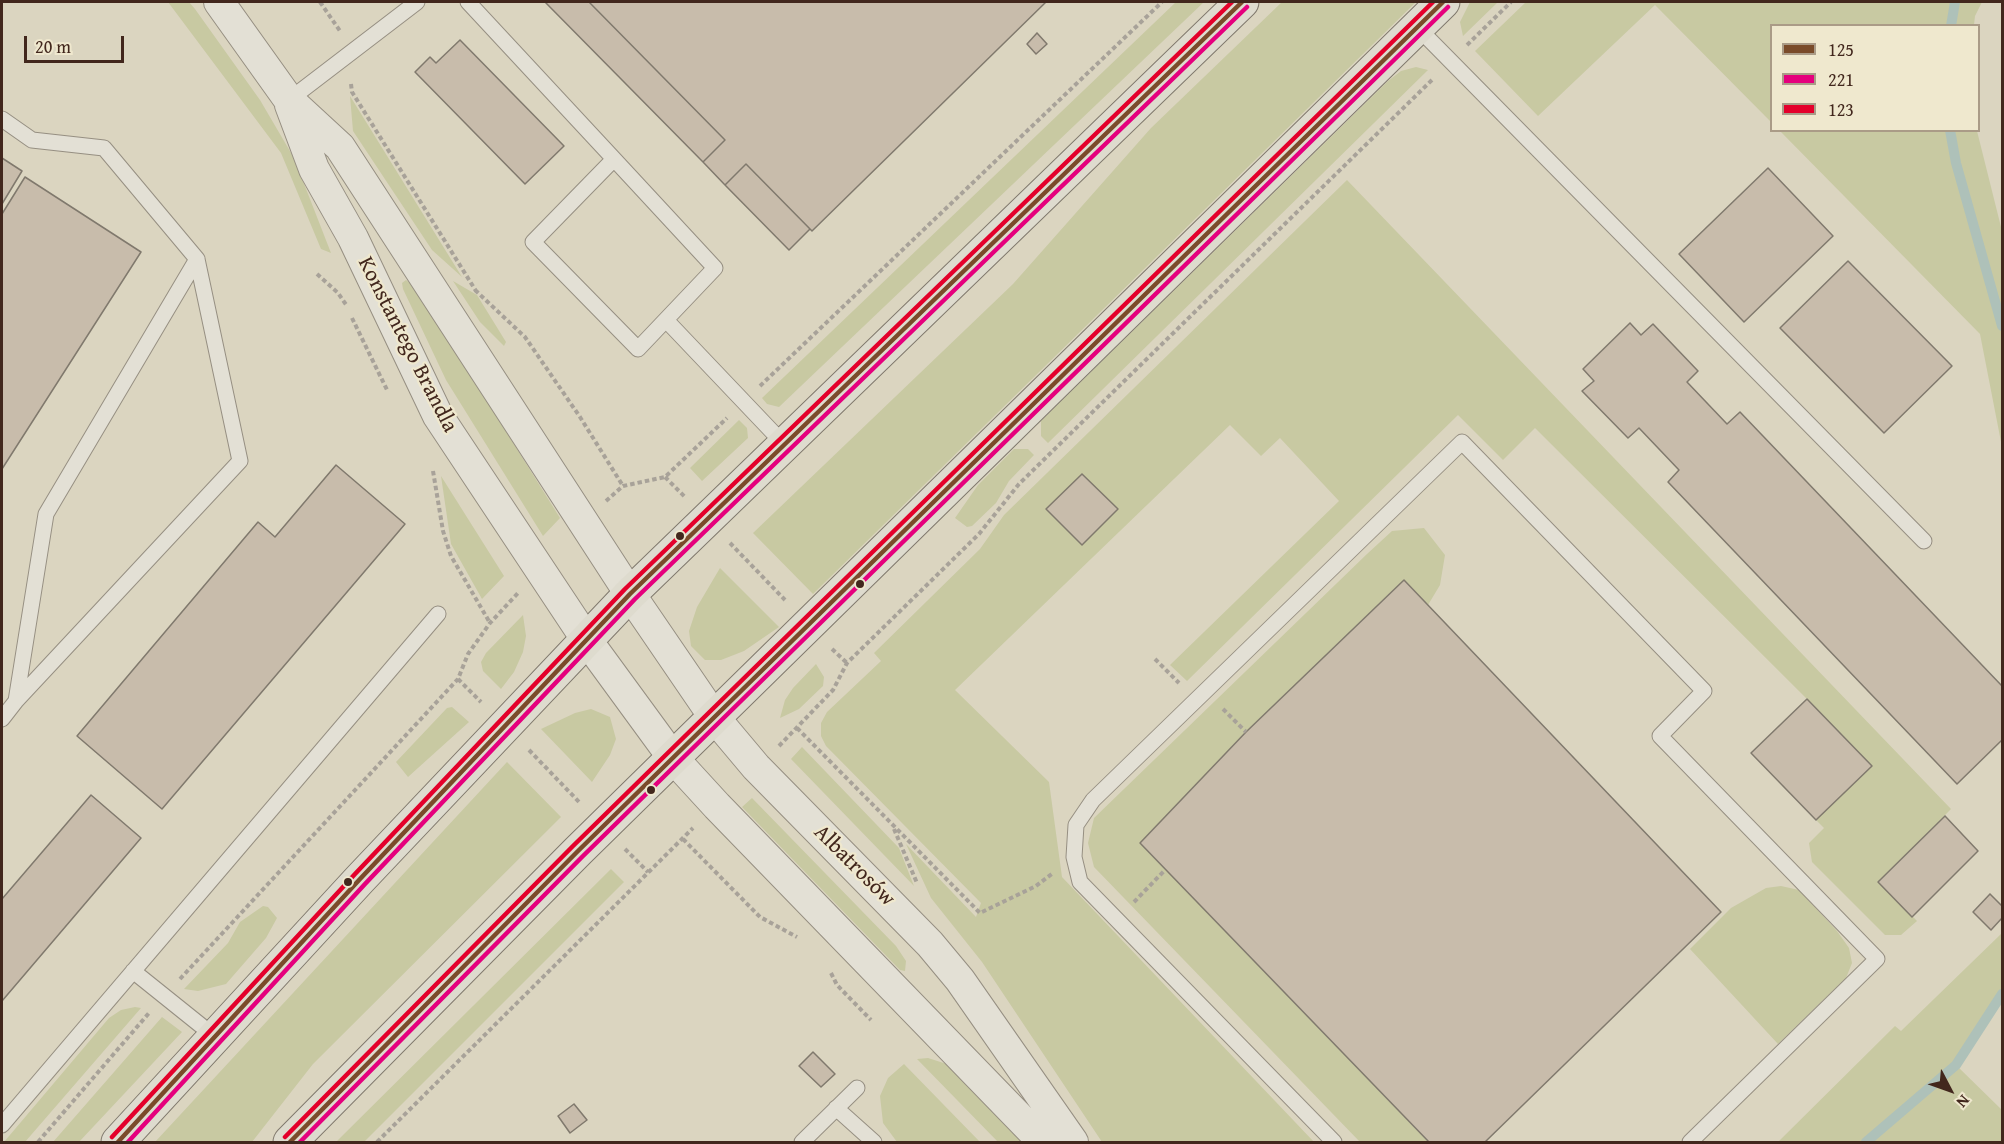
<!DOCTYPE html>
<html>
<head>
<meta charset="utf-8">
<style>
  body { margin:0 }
  #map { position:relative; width:2004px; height:1144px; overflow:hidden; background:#dbd5c0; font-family:"Gentium Book Plus",serif }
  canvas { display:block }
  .frame { position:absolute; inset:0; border:3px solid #42271d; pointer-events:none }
  .legend { position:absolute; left:1770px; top:24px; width:210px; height:108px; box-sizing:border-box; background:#efe8ce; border:2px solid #aa9b87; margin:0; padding:8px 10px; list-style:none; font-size:18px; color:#42271d }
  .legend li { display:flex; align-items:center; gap:12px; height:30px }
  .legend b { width:30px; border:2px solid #aa9b87 }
  .north { position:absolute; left:1920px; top:1060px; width:60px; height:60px; -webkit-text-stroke:4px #efe8ce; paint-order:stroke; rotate:131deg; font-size:16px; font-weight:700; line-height:24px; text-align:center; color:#42271d }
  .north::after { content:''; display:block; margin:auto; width:21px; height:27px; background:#42271d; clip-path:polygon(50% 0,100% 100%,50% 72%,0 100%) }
  .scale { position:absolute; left:24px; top:36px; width:100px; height:27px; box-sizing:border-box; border:3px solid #42271d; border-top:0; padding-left:8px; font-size:18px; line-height:21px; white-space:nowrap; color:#42271d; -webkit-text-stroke:4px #efe8ce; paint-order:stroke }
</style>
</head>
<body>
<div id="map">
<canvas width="2004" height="1144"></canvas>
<div class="frame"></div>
<ul class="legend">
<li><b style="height:8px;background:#7a4b2a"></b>125</li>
<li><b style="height:8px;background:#e5007d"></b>221</li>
<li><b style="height:8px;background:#e4002b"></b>123</li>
</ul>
<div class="north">N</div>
<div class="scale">20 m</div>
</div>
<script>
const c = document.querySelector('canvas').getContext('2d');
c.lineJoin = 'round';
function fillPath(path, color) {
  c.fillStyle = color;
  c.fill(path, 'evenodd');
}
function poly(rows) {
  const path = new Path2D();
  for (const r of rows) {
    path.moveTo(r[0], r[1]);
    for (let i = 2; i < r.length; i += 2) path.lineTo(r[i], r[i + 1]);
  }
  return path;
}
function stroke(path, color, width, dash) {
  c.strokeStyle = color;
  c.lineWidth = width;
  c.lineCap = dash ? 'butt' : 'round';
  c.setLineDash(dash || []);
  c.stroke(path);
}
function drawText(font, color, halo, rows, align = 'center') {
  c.font = font + ' "Gentium Book Plus",serif';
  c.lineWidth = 4.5;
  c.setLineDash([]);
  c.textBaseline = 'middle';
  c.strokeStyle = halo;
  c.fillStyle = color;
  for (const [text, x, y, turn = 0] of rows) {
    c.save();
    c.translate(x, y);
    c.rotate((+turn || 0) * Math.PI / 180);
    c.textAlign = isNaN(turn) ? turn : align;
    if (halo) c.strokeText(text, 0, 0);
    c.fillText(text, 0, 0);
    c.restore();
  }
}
fillPath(poly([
  [168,2,189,2,195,9,260,100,294,158,331,253,321,249,281,153],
  [1176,2,1204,2,779,407,767,404,762,398],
  [1282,2,1416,2,813,594,753,533,1013,284,1151,128],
  [1470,2,1498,2,1463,36,1460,22],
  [1526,2,1982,2,1975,16,1974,25,1772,26,1771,122,1655,5,1538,116,1475,51],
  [1416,67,1428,70,1048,443,1041,436,1041,421,1388,81,1401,71],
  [350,96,462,277,432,250,353,131],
  [1780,131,1977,131,2002,231,2002,447,1980,334],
  [1347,180,1951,809,1879,882,1917,921,1901,935,1885,935,1812,862,1809,843,1824,828,1816,820,1807,699,1535,428,1503,460,1458,415,1187,681,1170,665,1339,501,1280,438,1261,456,1230,425,955,690,1049,782,1062,877,1314,1142,1102,1142,982,962,931,898,906,844,976,917,981,903,826,746,821,736,821,723,827,712,881,661,874,653,980,549,1004,515],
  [406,280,410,283,459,356,560,518,543,536,446,380,403,289,402,283],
  [453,281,477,295,506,342,504,346,480,322],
  [739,420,747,428,748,438,702,481,690,468],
  [1014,449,1028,449,1034,455,1009,481,996,503,972,526,967,527,955,518,978,485],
  [441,476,504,576,482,599,451,544],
  [1424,528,1445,555,1440,585,1428,605,1404,580,1246,732,1140,843,1429,1142,1360,1142,1094,867,1088,843,1094,818,1367,554,1392,531],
  [720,568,779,627,744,651,721,660,705,660,691,646,689,631,697,607],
  [523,615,526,636,523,652,514,672,501,689,483,671,481,662,486,653],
  [816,664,824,677,823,686,799,709,780,718,785,700,793,688],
  [452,707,469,722,408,777,396,762,447,708],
  [591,709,610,717,616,739,610,755,592,782,541,729,575,713],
  [802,747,899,848,914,886,791,759],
  [507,762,561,817,313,1064,252,1142,155,1142],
  [752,798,896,946,906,961,905,971,900,970,742,807],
  [611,869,624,882,364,1142,336,1142],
  [1781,886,1799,890,1837,931,1849,948,1852,963,1846,978,1778,1044,1690,949,1731,908,1766,888],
  [263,906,268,907,277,918,266,938,226,984,198,991,184,989,228,943,240,922],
  [2002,933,2002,994,1956,1065,2002,1110,2002,1142,1778,1142,1895,1026,1901,1031],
  [135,1007,141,1008,25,1142,4,1142,109,1018,121,1010],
  [162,1017,182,1032,79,1142,53,1142],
  [928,1058,956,1067,1030,1142,998,1142,917,1059],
  [904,1064,980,1142,897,1142,883,1123,880,1096,888,1078]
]), '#c8c9a2');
stroke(poly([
  [1951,26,1955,2],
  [1950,130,1956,163,2002,326],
  [1866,1142,1956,1065,2002,994]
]), '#aec1b9', 10);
const building = poly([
  [545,2,589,2,725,140,703,162,545,2],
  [589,2,1046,2,812,231,746,164,725,185,703,162,725,140,589,2],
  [1037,33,1047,44,1036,54,1027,44,1037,33],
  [460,40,564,146,525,184,415,72,430,57,436,63,460,40],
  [2,158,22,171,2,204,2,158],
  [746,164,810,229,789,250,725,185,746,164],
  [1768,168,1833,236,1744,322,1679,254,1768,168],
  [25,177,141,252,2,469,2,214,25,177],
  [1848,261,1952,366,1884,433,1780,328,1848,261],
  [1630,323,1641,335,1653,324,1698,371,1687,382,1727,424,1740,412,2002,686,2002,740,1957,784,1668,482,1679,470,1639,428,1628,438,1582,391,1594,381,1583,369,1630,323],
  [336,465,405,524,162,809,77,736,258,522,275,537,336,465],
  [1082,474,1118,509,1082,545,1046,509,1082,474],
  [1404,580,1721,912,1485,1142,1429,1142,1140,843,1246,732,1404,580],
  [1807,699,1872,766,1816,820,1751,753,1807,699],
  [91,795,141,838,2,1001,2,899,91,795],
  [1945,816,1978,851,1912,917,1878,882,1945,816],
  [1990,894,2002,906,2002,918,1991,930,1973,912,1990,894],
  [813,1052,835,1074,821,1087,799,1066,813,1052],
  [574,1104,587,1120,570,1133,558,1116,574,1104]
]);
fillPath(building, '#c8bcab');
stroke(building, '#80796d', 1.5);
const lane = poly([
  [468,2,614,159,715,268,638,349,533,242,614,159],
  [1417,27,1924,541],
  [289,100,417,2],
  [2,119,32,140,104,148,197,259,46,514,16,701,2,719],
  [666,320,783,443],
  [16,701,240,461,197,259],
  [133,971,214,1036],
  [836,1108,874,1142],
  [2,1125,438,614],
  [802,1142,857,1088],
  [1334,1142,1080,882,1074,857,1076,825,1093,800,1462,442,1704,691,1660,736,1877,959,1690,1142]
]);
const street = poly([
  [219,2,289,100,340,147,630,594,714,717,756,767,930,944,960,980,1073,1142],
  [290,105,314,169,353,238,438,416,586,639,673,758,717,806,1043,1142]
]);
const primary = poly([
  [118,1142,360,879,630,594,1242,2],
  [290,1142,578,851,1443,2]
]);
stroke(lane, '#968f82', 17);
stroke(street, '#968f82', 32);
stroke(primary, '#80796d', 35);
stroke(poly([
  [320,2,340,31],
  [1467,45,1511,2],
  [351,84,352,92,476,291],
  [317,274,338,293,347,306],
  [475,290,525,337,580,417,623,486],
  [352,318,388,392],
  [760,386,1162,2],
  [433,471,443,531,451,556,490,623],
  [665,477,685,497],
  [606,501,623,486,665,477,727,418],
  [730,543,785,600],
  [832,649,847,663],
  [1155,659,1179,683],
  [458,679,481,702],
  [1223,709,1246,732],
  [797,728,980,913,1036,886,1053,873],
  [779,746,833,690,847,663,979,534,1019,484,1434,78],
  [529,750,580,803],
  [894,829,917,883],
  [683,839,760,917,797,937],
  [625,849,648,872],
  [1134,902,1165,870],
  [831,973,837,985,871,1020],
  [180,979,458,679,468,654,490,623,518,593],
  [38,1142,149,1013],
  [377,1142,693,828]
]), '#a8a299', 4, [4.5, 3]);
stroke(lane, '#e3e0d5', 15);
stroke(street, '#e3e0d5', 30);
stroke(primary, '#dedbce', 33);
stroke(poly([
  [118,1142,360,879,630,594,1242,2],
  [290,1142,578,851,1443,2]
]), '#7a4b2a', 4.5);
stroke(poly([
  [128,1142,365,884,635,599,1247,7],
  [300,1142,583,856,1448,7]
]), '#e5007d', 4.5);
stroke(poly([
  [112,1137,355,874,625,589,1232,2],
  [285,1137,573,846,1433,2]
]), '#e4002b', 4.5);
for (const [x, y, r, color] of [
  [680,536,5,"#42271d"],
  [860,584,5,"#42271d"],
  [651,790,5,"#42271d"],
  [348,882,5,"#42271d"]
]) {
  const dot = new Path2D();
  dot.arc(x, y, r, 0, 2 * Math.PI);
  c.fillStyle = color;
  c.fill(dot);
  stroke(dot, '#efe8ce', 2);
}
drawText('22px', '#42271d', '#efe8ce', [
  ["Konstantego Brandla",407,345,63],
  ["Albatrosów",854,866,45]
]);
</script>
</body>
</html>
